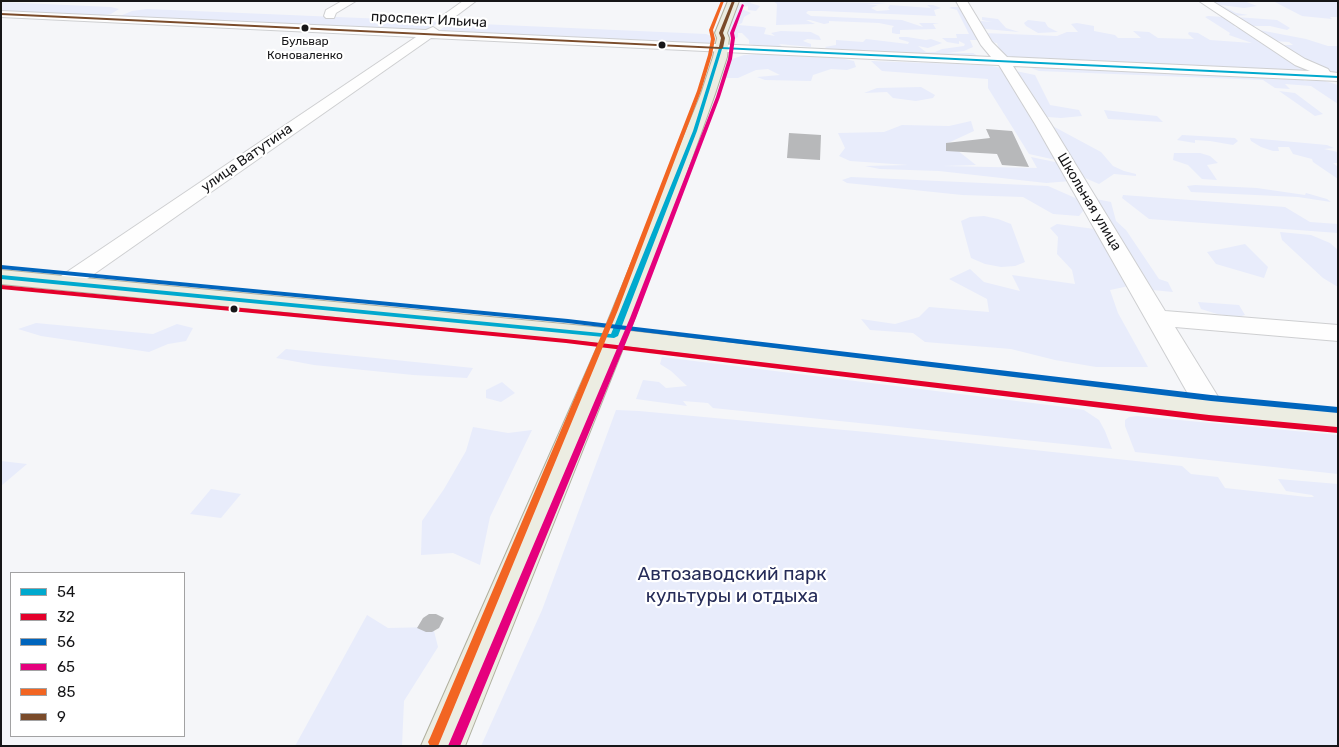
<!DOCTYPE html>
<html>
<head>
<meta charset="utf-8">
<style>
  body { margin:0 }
  #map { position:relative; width:1339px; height:747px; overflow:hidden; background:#f5f6f9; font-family:Rubik,sans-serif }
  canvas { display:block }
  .frame { position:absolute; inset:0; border:2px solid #161618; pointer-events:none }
  .legend { position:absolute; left:10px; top:572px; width:175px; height:165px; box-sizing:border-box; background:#fff; border:1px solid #a2a2a3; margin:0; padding:6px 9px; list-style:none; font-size:15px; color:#161618 }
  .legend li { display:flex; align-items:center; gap:10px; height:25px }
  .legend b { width:25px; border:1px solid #a2a2a3 }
</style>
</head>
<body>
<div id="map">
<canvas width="1339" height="747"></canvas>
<div class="frame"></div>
<ul class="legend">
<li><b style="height:6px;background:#00a9ce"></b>54</li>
<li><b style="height:6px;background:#e4002b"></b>32</li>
<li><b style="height:6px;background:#0065bd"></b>56</li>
<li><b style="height:6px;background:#e5007d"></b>65</li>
<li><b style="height:6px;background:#f26522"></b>85</li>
<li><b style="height:6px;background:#7a4b2a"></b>9</li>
</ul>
</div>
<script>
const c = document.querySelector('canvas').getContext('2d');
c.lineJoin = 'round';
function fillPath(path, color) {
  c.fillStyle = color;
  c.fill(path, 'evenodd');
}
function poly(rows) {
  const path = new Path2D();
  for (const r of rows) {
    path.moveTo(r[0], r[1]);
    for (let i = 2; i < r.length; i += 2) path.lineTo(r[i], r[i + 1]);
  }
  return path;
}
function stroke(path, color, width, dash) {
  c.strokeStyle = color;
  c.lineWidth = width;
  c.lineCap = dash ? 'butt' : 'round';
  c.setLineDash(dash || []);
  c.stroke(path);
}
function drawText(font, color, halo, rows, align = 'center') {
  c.font = font + ' Rubik,sans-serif';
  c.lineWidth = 4.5;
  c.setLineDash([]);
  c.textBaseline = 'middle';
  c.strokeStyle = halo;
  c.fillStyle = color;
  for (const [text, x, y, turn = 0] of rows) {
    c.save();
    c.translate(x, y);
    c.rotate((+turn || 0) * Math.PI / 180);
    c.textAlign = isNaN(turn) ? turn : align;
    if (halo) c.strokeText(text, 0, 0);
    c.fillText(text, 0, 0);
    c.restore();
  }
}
fillPath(poly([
  [742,1,751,1,750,3,760,6,756,11,748,10,748,6,739,8,751,13,744,17,742,23,738,25,763,27,766,28,764,34,775,36,771,33,781,31,811,32,819,36,821,40,807,39,803,41,811,44,811,47,779,44,784,48,758,46,749,44,749,40,742,33,738,33,738,37,735,39,724,36,724,33,728,31,726,29,736,5,743,3],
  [773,1,887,3,866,5,878,5,871,8,877,11,890,10,888,8,890,5,931,8,927,5,933,5,941,8,934,10,936,16,821,11,808,11,806,13,811,16,902,20,923,27,919,23,939,23,933,24,936,29,900,30,900,34,897,34,892,33,892,28,894,26,879,23,829,21,829,23,824,24,810,20,806,20,815,24,776,25,777,4],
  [1210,1,1244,1,1257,6,1244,8,1221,5,1236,13,1248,15,1234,16],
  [1273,1,1338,1,1338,17,1330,17,1332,19,1302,16],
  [1,2,111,7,119,9,111,14,96,16,1,13],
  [952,7,962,7,983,40,970,40,973,47,964,51,948,53,973,53,978,56,848,52,827,49,825,47,836,45,836,40,863,42,866,39,908,44,909,42,899,39,899,37,907,37,926,40,931,39,942,43,928,48,918,46,926,52,935,52,942,49,964,46,965,44,959,41,959,44,947,42,942,38,957,38,956,34,969,34,957,10,949,8],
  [147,9,432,21,438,23,425,31,120,16,132,11],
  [1208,16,1223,17,1236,26,1234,27,1240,28,1306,68,1307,71,1304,72,1014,59,1006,57,1000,52,997,43,989,42,984,33,1057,36,1067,32,1078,32,1071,24,1077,23,1094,26,1094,31,1115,35,1118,38,1141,38,1133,31,1149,32,1158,38,1194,39,1188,34,1189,32,1198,33,1210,40,1252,43,1229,35,1230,33,1205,17],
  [982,17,998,19,1006,28,1019,32,985,29,980,25,981,21,992,22,982,20],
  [1236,17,1277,20,1290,28,1287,30,1270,26,1249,26],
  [1028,20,1045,22,1048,27,1058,32,1038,33,1026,26,1024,23],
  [458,23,706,34,716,38,712,44,442,33,438,31,449,24],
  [1259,30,1306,39,1328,46,1338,46,1338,74,1325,71,1279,45,1293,45,1289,42,1273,41],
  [771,53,831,56,854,61,856,67,847,70,831,69,813,75,811,81,765,80,757,77,780,75,768,69,756,70,738,78,723,78,729,60,744,55],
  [871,61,987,65,1035,75,1050,105,1079,110,1082,116,1061,118,1034,116,1101,152,1113,166,1124,171,1136,174,1136,176,1114,174,1099,184,1078,175,1074,164,1029,154,988,88,988,79,882,71],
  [1026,66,1298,77,1305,81,1325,81,1338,85,1338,104,1311,86,1285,84,1290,89,1275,88,1263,80,1039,71],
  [921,87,935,95,933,98,916,101,893,98,887,92,864,93,877,88],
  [1279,91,1295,93,1323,114,1315,116],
  [1104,110,1157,116,1163,122,1108,119],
  [971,121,974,131,948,143,976,165,943,166,1037,168,1031,157,1060,163,1071,181,1046,183,939,171,880,169,865,166,908,165,850,161,839,156,845,148,838,133,884,132,902,125,949,126],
  [1182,135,1235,138,1238,141,1233,145,1210,141,1195,140,1195,143,1177,140],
  [1250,138,1327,145,1334,148,1324,149,1338,152,1338,163,1333,163,1338,167,1338,179,1313,162,1312,159,1293,154,1289,147,1278,147,1279,151,1273,151,1261,147,1251,141],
  [1174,153,1200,153,1210,156,1218,163,1207,165,1217,180,1202,179,1188,165,1173,160],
  [851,177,1048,186,1089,204,1079,216,1053,214,1023,197,962,195,847,183,842,180],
  [1195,185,1257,188,1305,195,1306,193,1327,199,1331,202,1298,197,1191,192,1187,186],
  [1123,195,1285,207,1310,222,1338,224,1338,233,1149,219,1122,198],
  [1096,199,1111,202,1116,221,1126,230,1159,279,1168,282,1173,292,1153,290],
  [984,216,998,219,1011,224,1025,262,1015,266,1001,267,985,264,971,258,961,221,970,217],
  [1057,224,1102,230,1129,286,1110,290,1118,313,1148,367,1096,367,1055,360,1011,349,925,342,913,333,870,330,861,319,895,324,919,317,929,307,989,312,987,299,949,279,970,269,984,282,1020,291,1012,275,1075,284,1072,270,1057,254,1058,237,1050,228],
  [1280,232,1311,235,1330,243,1338,250,1338,287,1323,278,1282,240],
  [1245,244,1268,267,1264,278,1216,264,1207,252],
  [1198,302,1239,305,1245,315,1238,317,1217,314,1201,309],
  [36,323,153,334,177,324,193,328,186,341,168,344,149,352,41,336,18,329],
  [286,349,405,361,473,368,467,378,413,375,314,365,276,358],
  [662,357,1073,408,1084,410,1099,420,1105,431,1112,449,713,408,708,403,683,401,687,406,636,399,643,380,659,382,666,388,687,386,671,371,660,364],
  [502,382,515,393,501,402,486,398,486,390],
  [616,410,639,411,877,433,1182,466,1191,474,1218,477,1225,488,1307,497,1314,497,1312,495,1286,491,1278,479,1338,484,1338,746,481,746,542,610],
  [1137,416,1338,435,1338,474,1135,452,1125,426,1125,420,1129,417],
  [473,427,508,433,532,430,490,517,480,565,453,553,421,555,422,521,444,489,466,451],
  [1,461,27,464,1,486],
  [211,489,241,494,221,518,190,514],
  [367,615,388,628,433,627,438,647,404,701,402,746,295,746]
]), '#e8ecfb');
fillPath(poly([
  [986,129,1012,131,1029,167,1002,165,997,154,946,151,946,143,990,138],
  [789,133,821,135,820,160,787,158],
  [429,614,436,614,444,618,439,628,432,632,426,632,417,628,423,618]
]), '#b7b8ba');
const minor = poly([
  [342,1,356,1,336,13,334,18,326,18,324,16,326,10,342,1],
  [463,1,476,1,452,19,451,23,443,23,440,18,442,16,463,1],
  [956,1,967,1,992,42,1007,57,1310,71,1295,65,1199,1,1212,1,1305,59,1328,69,1330,72,1338,73,1338,81,1013,66,1051,124,1165,311,1338,325,1338,341,1175,327,1225,408,1220,415,1210,418,1200,415,1035,124,999,65,431,38,74,288,66,290,58,288,54,283,58,278,416,37,1,17,1,11,426,30,433,27,439,31,991,57,981,45,956,1]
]);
const major = poly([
  [728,1,739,1,727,33,729,38,727,57,715,94,630,331,1210,398,1338,410,1338,430,1210,418,624,346,465,746,421,746,599,343,1,284,1,270,605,328,701,94,713,57,717,38,715,33,728,1]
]);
stroke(minor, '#cecfd1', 2);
stroke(major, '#b0b09f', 2);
fillPath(minor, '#fefefe');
fillPath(major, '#ecede2');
fillPath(poly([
  [721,47,1338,76,1338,78,722,49,697,131,618,336,614,338,1,279,1,275,611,334,693,131,719,48,721,47]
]), '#00a9ce');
fillPath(poly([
  [1,285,566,339,1209,415,1337,427,1338,433,1209,421,566,343,1,289,1,285]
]), '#e4002b');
fillPath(poly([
  [1,265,568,319,1211,395,1338,407,1338,413,1211,401,568,323,2,269,1,265]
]), '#0065bd');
fillPath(poly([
  [742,4,744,5,734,33,735,38,732,59,720,97,636,318,460,746,448,746,630,318,716,97,728,59,731,38,730,33,742,4]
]), '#e5007d');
fillPath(poly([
  [721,1,724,1,713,30,715,39,712,55,701,91,618,310,438,746,430,746,428,742,430,738,612,310,697,91,708,55,711,39,709,30,721,1]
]), '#f26522');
fillPath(poly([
  [732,1,735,1,723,33,725,38,723,48,721,49,1,15,1,13,719,47,721,38,719,33,732,1]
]), '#7a4b2a');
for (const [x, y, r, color] of [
  [305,28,4.5,"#161618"],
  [662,45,4.5,"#161618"],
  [234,309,4.5,"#161618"]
]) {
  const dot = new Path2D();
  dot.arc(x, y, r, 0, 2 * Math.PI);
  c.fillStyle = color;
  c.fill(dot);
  stroke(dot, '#fff', 2);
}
drawText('12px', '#161618', '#fff', [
  ["Бульвар",305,42],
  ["Коноваленко",305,56]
]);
drawText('14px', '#161618', '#fff', [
  ["проспект Ильича",429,20,3],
  ["улица Ватутина",247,158,-35],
  ["Школьная улица",1089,202,59]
]);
drawText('19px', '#262c58', '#fff', [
  ["Автозаводский парк",732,575],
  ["культуры и отдыха",732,597]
]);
</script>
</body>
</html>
